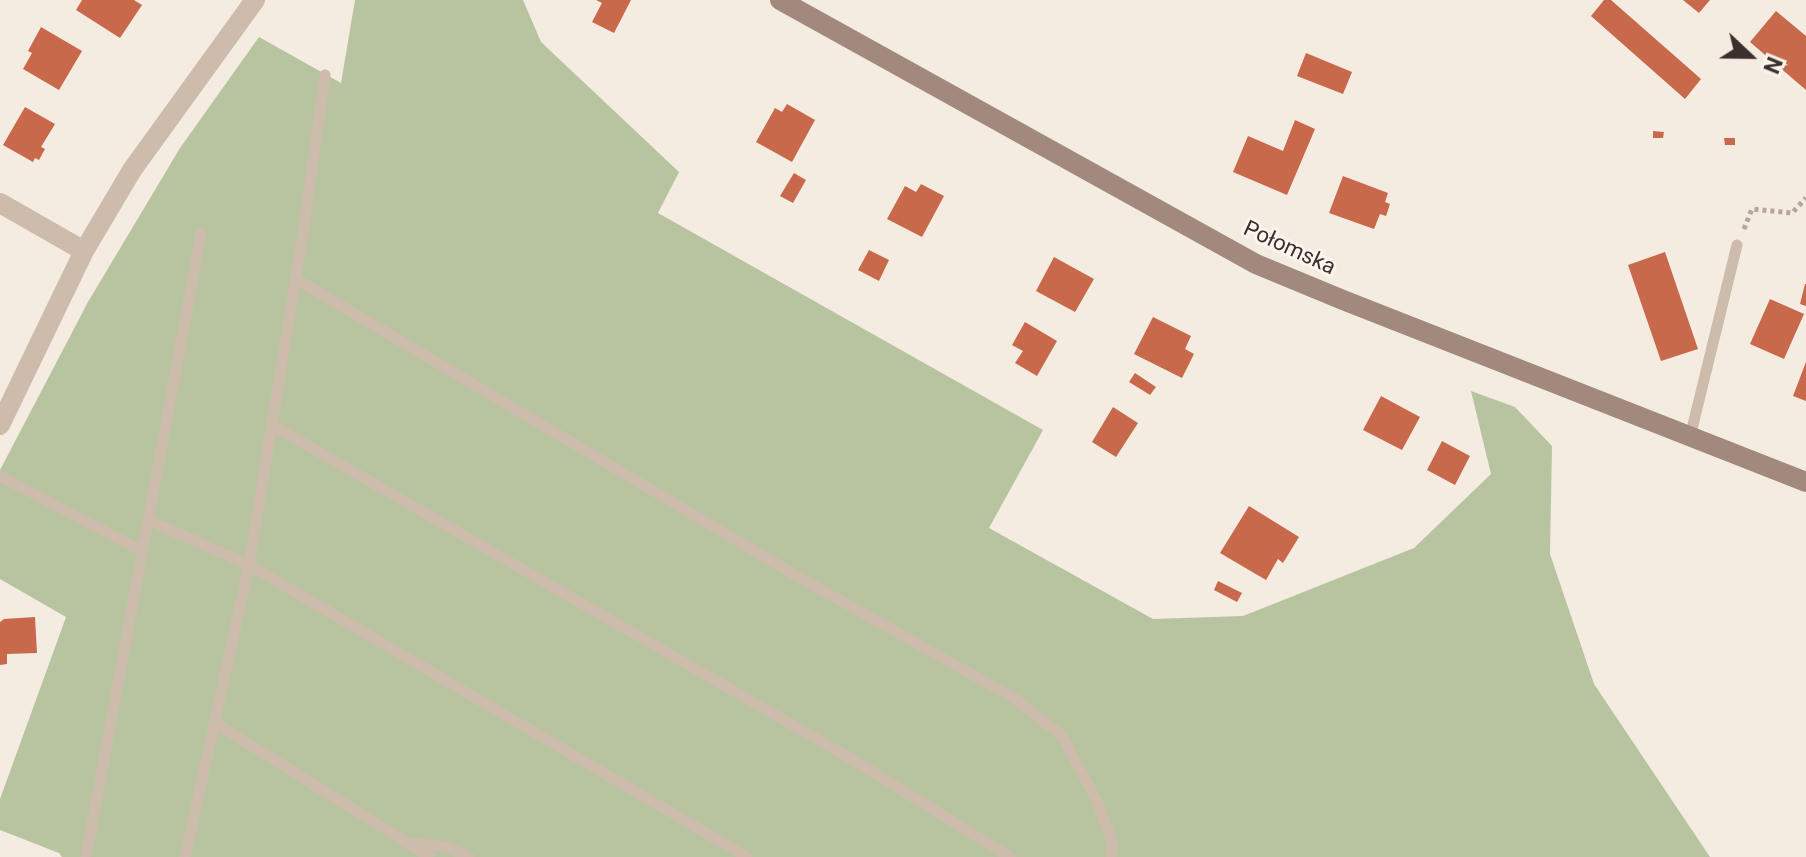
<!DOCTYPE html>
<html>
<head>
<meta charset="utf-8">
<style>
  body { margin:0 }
  #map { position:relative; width:1806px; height:857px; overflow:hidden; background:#f4ebe1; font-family:Roboto,sans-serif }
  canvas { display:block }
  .north { position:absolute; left:1710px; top:16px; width:80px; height:80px; -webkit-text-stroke:6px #fbf5ee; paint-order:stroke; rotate:112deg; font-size:22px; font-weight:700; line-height:32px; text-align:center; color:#3b302b }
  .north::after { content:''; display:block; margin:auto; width:28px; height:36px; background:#3b302b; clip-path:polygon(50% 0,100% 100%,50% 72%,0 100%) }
</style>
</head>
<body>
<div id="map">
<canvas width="1806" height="857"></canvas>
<div class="north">N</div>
</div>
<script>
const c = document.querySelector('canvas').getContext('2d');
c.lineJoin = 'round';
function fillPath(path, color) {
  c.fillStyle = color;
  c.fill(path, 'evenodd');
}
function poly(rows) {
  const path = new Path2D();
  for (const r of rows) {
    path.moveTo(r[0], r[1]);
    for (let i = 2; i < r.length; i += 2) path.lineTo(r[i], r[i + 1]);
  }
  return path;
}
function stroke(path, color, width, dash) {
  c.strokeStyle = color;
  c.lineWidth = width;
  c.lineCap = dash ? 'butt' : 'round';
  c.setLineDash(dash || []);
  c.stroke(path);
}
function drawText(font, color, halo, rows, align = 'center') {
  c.font = font + ' Roboto,sans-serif';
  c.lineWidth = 6;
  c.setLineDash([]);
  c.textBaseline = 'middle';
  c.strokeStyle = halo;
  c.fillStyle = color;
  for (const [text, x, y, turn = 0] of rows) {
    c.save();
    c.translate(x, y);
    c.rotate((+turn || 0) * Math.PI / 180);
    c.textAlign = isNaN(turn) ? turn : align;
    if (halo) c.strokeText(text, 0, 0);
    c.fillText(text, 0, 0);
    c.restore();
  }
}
fillPath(poly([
  [355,0,523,0,541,42,679,172,658,213,1043,430,989,528,1153,619,1243,616,1414,548,1491,474,1471,391,1515,407,1552,446,1550,554,1594,684,1710,857,62,857,59,853,0,830,0,799,66,617,0,579,0,470,88,302,180,148,259,37,341,83]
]), '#b8c4a0');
fillPath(poly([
  [82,0,134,0,142,5,120,38,76,10],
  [596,0,631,0,614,33,592,22,602,3],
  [1604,0,1611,0,1701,79,1685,99,1591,16],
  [1683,0,1710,0,1699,13],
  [1776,11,1806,36,1806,90,1750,42],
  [41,27,82,51,59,90,23,69,32,53,28,51],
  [1306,53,1352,72,1343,94,1297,76],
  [787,104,815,120,792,162,756,142,775,108,782,112],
  [25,107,55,124,41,147,45,149,39,160,35,158,33,162,3,145],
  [1295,120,1315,129,1287,195,1233,172,1248,136,1283,151],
  [1653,131,1664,132,1663,138,1653,138],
  [1724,138,1735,138,1735,145,1725,145],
  [794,173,806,180,793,203,780,196],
  [1343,176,1388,193,1385,202,1390,204,1386,216,1380,214,1374,229,1329,213],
  [921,184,944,196,922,237,887,219,905,186,916,192],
  [869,250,889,260,879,281,858,270],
  [1665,252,1698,349,1661,361,1628,265],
  [1054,257,1094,279,1075,312,1036,291],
  [1805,284,1806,284,1806,306,1800,304],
  [1770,299,1804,314,1784,359,1750,344],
  [1153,317,1191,336,1185,349,1194,354,1182,378,1134,354],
  [1025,322,1057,341,1037,376,1015,363,1023,351,1012,345],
  [1806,362,1806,401,1793,396],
  [1135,373,1156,387,1150,395,1129,382],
  [1381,396,1420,417,1402,450,1363,430],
  [1113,407,1138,423,1116,457,1092,442],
  [1442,441,1470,456,1455,485,1427,470],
  [1249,506,1299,537,1283,563,1278,559,1266,580,1220,553],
  [1218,581,1242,593,1237,602,1214,590],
  [35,617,37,653,7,654,7,664,0,665,0,622,4,619]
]), '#c8694b');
stroke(poly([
  [1744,229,1752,209,1792,213,1806,198]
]), '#b9a596', 5, [4, 4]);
stroke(poly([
  [296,279,795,575,1014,698,1062,736,1097,801,1112,842,1111,857],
  [272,425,850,758,1010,857],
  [1690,437,1737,245],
  [0,476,142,551],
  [148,520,249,565,747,857],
  [215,723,430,857],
  [412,843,448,847,469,857],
  [86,857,201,234],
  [185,857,249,565,302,240,325,75]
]), '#cdbbac', 11);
stroke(poly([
  [0,203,84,251],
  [0,425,84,251,132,170,255,0]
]), '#cdbbac', 20);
stroke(poly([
  [780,0,1256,264,1343,300,1806,482]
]), '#a18a7d', 20);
drawText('22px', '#3b302b', '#fbf5ee', [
  ["Połomska",1289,249,25]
]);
</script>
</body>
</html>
